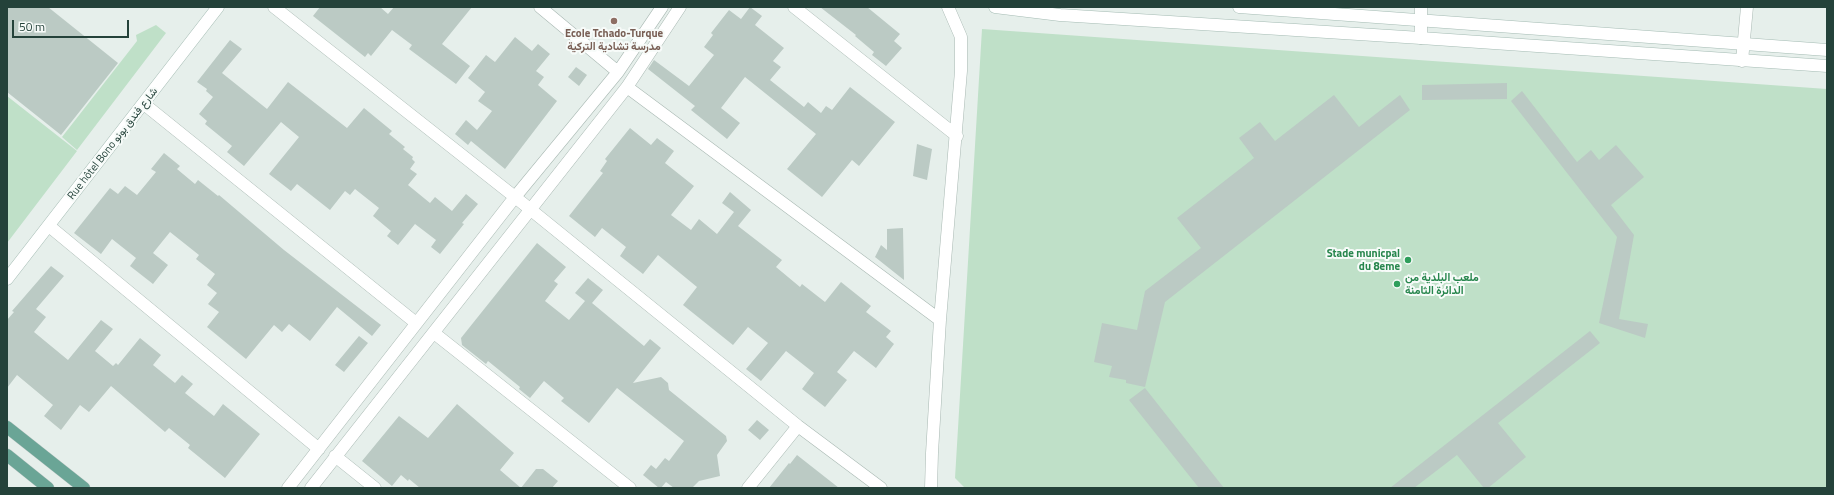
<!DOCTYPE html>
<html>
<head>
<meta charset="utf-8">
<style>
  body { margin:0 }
  #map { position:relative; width:1834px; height:495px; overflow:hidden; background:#e6efeb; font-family:"Titillium Web",sans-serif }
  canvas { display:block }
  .frame { position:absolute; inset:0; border:8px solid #24423a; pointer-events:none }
  .scale { position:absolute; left:12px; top:20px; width:117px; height:18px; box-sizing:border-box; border:2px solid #24423a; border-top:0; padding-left:5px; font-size:12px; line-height:14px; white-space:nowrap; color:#24423a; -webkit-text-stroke:3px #f7fbf9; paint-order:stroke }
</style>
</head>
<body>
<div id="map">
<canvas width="1834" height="495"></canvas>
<div class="frame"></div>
<div class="scale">50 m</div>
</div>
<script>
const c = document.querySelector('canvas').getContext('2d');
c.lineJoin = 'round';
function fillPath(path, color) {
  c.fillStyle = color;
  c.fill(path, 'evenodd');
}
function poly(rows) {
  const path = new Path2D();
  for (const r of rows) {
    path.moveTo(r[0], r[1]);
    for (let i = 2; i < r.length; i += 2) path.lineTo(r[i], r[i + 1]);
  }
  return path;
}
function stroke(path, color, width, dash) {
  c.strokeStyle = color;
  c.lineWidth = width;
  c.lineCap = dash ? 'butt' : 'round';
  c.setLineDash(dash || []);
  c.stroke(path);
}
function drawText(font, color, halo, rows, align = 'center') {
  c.font = font + ' "Titillium Web",Vazirmatn,sans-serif';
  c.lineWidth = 4;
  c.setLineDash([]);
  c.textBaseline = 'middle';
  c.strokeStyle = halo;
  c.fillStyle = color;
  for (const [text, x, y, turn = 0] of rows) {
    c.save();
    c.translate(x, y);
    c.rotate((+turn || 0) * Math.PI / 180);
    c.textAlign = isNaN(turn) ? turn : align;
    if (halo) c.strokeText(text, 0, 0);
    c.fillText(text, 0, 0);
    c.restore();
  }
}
fillPath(poly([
  [156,25,166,33,77,150,62,137,137,41,136,35],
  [982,29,1827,89,1827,488,965,488,955,478],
  [7,96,77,151,7,243]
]), '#bfe0c8');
fillPath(poly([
  [7,7,48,7,118,63,61,135,7,92],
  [320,7,380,7,388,14,394,7,472,7,442,44,470,66,456,84,409,49,412,45,392,30,371,56,368,53,365,57,313,16],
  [750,7,762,16,755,25,784,48,773,61,781,67,770,80,804,107,808,102,821,113,826,106,832,110,850,87,895,122,859,166,852,160,822,197,787,169,816,134,745,77,721,108,740,123,727,139,691,110,695,106,648,69,654,60,689,86,714,55,704,47,713,35,711,33,729,10,741,19],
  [820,7,867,7,900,34,894,41,902,48,886,66,872,55,874,52,855,36,856,35],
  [515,37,532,51,538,44,550,54,536,71,544,77,538,85,557,101,505,169,471,141,468,145,455,134,466,120,477,130,492,111,478,101,485,92,468,78,486,55,495,62],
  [230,40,242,49,222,73,267,109,288,82,347,128,364,108,392,131,389,134,405,147,403,149,413,157,412,159,415,162,410,169,417,174,408,185,430,203,435,197,452,211,466,194,478,204,462,223,464,224,440,254,431,247,436,240,415,224,398,245,387,236,391,231,373,216,379,208,355,189,350,195,345,191,330,210,297,184,291,191,269,174,299,137,281,122,244,166,227,152,232,146,205,124,207,121,199,114,213,97,206,91,207,89,197,82],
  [576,67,587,75,579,86,568,77],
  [1507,83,1507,99,1422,100,1422,85],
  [1522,91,1577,162,1591,150,1599,160,1616,145,1644,177,1611,205,1634,235,1619,319,1648,324,1645,338,1599,323,1617,237,1511,101],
  [1334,95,1359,127,1400,95,1410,110,1165,302,1145,387,1126,383,1126,380,1109,377,1112,366,1094,362,1102,323,1137,330,1145,291,1201,248,1177,218,1254,158,1239,138,1260,122,1275,141],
  [630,128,651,145,657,138,674,151,665,163,694,186,671,215,691,230,699,219,717,234,734,212,722,203,730,192,751,210,738,226,782,260,776,267,800,287,802,284,825,302,841,282,871,306,866,312,891,331,886,337,894,344,876,368,854,351,837,372,847,380,825,407,802,389,814,373,786,351,761,381,746,369,768,343,748,327,733,345,683,305,697,287,658,255,643,274,620,256,626,247,602,228,595,237,569,216,603,173,600,171,607,161,605,159],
  [917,144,932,149,927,180,913,176],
  [164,153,180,166,177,169,195,184,198,180,218,196,219,195,284,250,381,325,372,336,337,307,310,341,289,324,282,332,274,325,246,359,207,327,219,312,208,304,217,293,207,285,215,274,196,259,199,255,170,232,153,253,168,265,153,284,130,266,136,258,112,239,101,254,74,233,110,188,118,194,125,186,137,195,156,172,151,169],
  [903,228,904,280,875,257,881,245,887,250,887,229],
  [537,243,566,267,554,281,558,284,545,301,569,320,585,301,575,293,588,278,603,290,592,303,644,346,650,339,661,348,633,383,661,377,668,383,669,390,726,436,727,441,717,455,720,476,699,481,692,488,674,488,666,482,661,488,659,488,643,475,651,465,656,469,665,458,669,461,684,441,617,388,589,423,561,401,564,398,544,381,530,398,519,389,520,387,488,361,486,364,462,345,461,338],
  [51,266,64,276,36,309,46,317,34,332,68,360,101,320,113,329,95,351,113,366,116,363,118,365,140,338,161,355,153,365,175,383,182,375,193,384,185,393,214,416,223,404,260,434,225,478,188,448,190,445,169,428,165,432,111,386,89,412,80,405,61,430,44,416,53,405,17,375,7,388,7,320,14,312,12,311],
  [1590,331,1600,343,1498,423,1526,457,1488,488,1484,488,1457,455,1414,488,1390,488],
  [359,336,368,343,344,372,335,365],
  [1145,388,1224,488,1199,488,1129,400],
  [457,404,514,453,500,470,521,488,536,469,543,469,558,481,552,488,420,488,409,479,408,481,401,475,392,486,362,461,399,416,428,438],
  [757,420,769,430,760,440,748,430],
  [797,455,839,488,769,488,789,463,790,464]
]), '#bbcac4');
const street = poly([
  [274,7,515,197,798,426,881,488],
  [540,7,618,72],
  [794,7,957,136],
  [1421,38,1421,7],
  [1742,61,1747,7],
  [627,87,940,320],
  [144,104,416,323],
  [49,226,319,449],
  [434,333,630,488],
  [335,456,375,488],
  [288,488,515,197,618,72,662,7],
  [311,488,627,87,680,7],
  [748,488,798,426],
  [931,488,932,453,940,320,961,71,961,37,948,7]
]);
const secondary = poly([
  [995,7,1060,15,1421,38,1827,66],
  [1239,7,1827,50],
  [7,279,218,7]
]);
const primary = poly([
  [7,427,84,488],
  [7,455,48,488]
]);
stroke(street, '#a8b8b2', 13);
stroke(secondary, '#a4bbb3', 13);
stroke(primary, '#c2cac8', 13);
stroke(street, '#fff', 12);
stroke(secondary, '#fff', 12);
stroke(primary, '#6aa596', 12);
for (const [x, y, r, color] of [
  [614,21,4,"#8d6e63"],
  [1408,260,4,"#2e9e5b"],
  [1397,284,4,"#2e9e5b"]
]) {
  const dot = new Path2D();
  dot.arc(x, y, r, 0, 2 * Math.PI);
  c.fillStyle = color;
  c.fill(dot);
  stroke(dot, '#f7fbf9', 1.5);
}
drawText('bold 11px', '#785e54', '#f7fbf9', [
  ["Ecole Tchado-Turque",614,34],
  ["مدرسة تشادية التركية",614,47]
]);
drawText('11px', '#24423a', '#f7fbf9', [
  ["Rue hôtel Bono شارع فندق بونو",113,144,-52]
]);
drawText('bold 11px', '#27864d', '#f7fbf9', [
  ["Stade municpal",1400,254],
  ["du 8eme",1400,267],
  ["ملعب البلدية من",1405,278,"left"],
  ["الدائرة الثامنة",1405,291,"left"]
], 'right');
</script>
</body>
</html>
